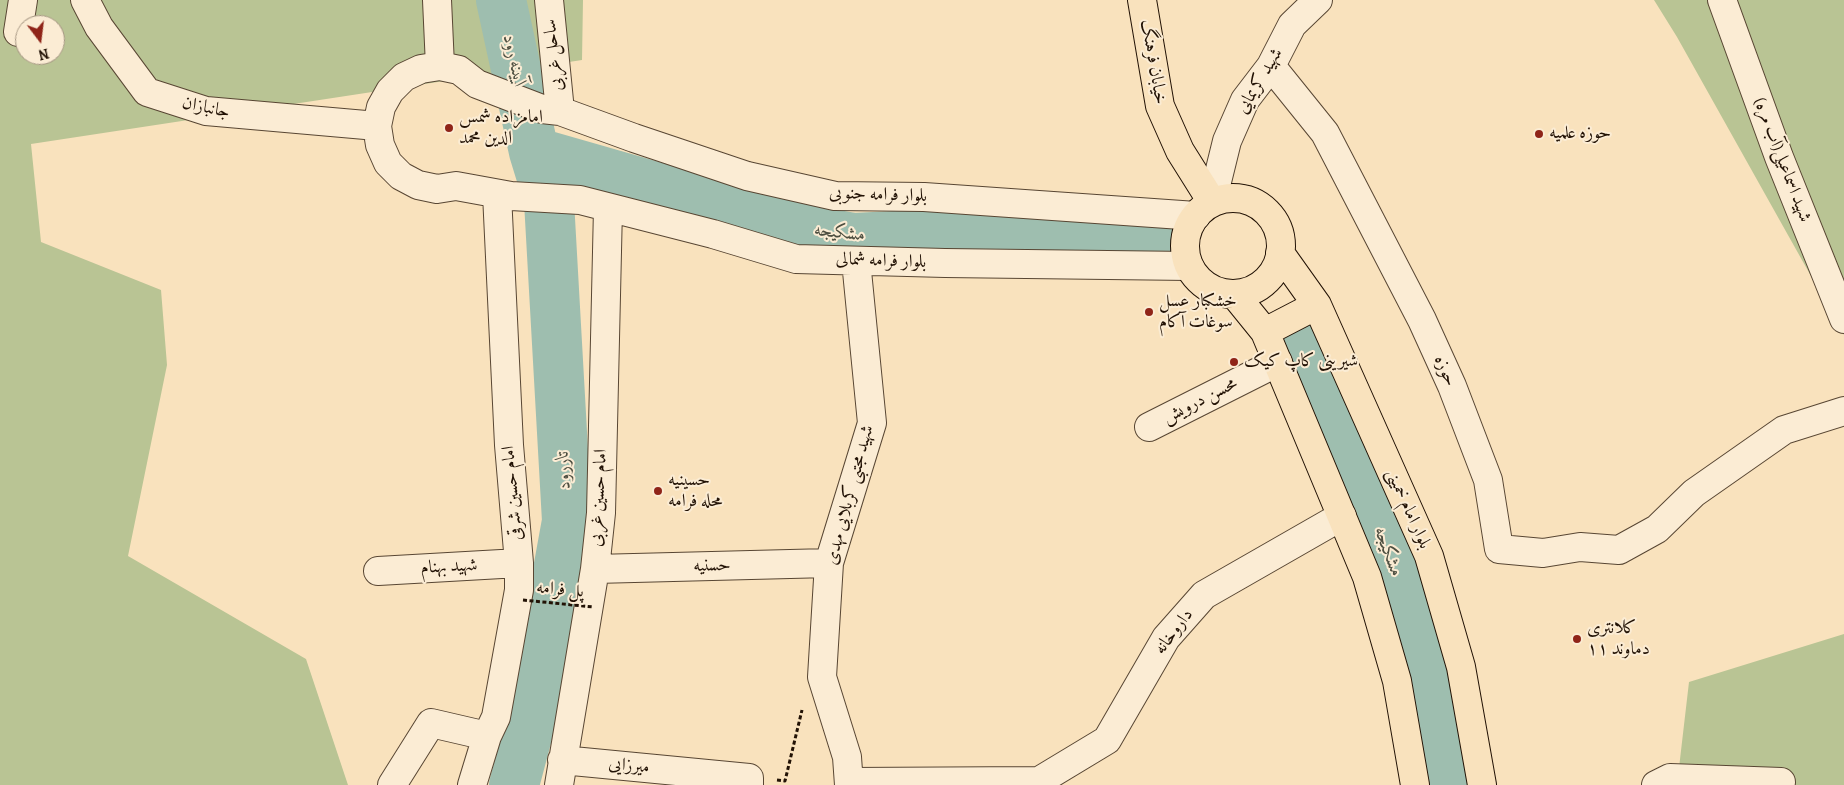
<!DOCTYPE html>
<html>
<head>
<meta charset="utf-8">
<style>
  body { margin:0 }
  #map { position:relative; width:1844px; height:785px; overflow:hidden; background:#f9e2bd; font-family:Alegreya,serif }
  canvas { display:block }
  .north { position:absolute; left:15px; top:15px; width:50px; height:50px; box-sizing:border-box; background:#fbecd4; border:1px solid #a49581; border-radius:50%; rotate:165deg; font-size:14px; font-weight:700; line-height:20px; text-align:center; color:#221205 }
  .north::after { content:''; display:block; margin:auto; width:18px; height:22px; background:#8f2418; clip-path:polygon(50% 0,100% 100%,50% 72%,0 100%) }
</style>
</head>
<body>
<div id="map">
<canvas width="1844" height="785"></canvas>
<div class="north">N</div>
</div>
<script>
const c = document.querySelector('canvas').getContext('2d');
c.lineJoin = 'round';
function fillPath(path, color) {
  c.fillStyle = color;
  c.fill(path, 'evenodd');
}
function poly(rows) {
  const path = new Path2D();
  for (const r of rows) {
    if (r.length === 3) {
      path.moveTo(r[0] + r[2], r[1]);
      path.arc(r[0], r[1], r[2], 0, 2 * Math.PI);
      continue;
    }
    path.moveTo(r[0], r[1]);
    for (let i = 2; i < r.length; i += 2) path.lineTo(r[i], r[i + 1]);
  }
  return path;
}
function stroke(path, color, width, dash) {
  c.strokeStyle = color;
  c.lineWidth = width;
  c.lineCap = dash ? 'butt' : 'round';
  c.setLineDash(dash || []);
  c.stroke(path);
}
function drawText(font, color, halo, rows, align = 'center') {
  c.font = font + ' Alegreya,Amiri,serif';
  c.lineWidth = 4;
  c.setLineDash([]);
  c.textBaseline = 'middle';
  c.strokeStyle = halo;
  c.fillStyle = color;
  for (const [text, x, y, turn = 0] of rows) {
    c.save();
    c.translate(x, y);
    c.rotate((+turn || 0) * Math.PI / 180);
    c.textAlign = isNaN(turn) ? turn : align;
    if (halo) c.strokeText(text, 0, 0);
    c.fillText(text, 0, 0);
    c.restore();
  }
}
fillPath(poly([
  [0,0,583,0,582,60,31,144,41,242,161,290,167,365,128,556,306,659,348,785,0,785],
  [25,25,55,25,55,55,25,55],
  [1654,0,1844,0,1844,335,1677,37],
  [1844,634,1844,785,1677,785,1689,682]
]), '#b9c494');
stroke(poly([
  [501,0,534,152,549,201,567,521,530,725,514,785],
  [534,152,799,228,854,238,934,234,1157,241],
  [1296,331,1395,568,1426,675,1445,785]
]), '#9ebeaf', 50);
const minor = poly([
  [85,0,99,27,147,92,206,111,377,126],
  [437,0,440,66],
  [549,0,560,111],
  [1722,0,1779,157,1844,319],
  [18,32,23,0],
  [1271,66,1325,133,1422,320,1452,386,1488,480,1499,549,1543,553,1580,547,1619,550,1657,529,1694,493,1784,430,1844,411],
  [1212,202,1227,141,1245,100,1271,66,1292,25,1318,0],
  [1189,266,945,263,796,259,713,234,580,200,511,196,456,186,437,189,418,185,401,176,388,163,380,145,377,126,381,107,390,91,404,77,421,69,440,66,459,70,477,84,542,109,560,111,634,138,747,176,835,196,924,197,1196,216],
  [1149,427,1278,362],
  [595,569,829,563],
  [378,571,519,563],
  [562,760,749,778,749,785],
  [1039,781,1107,740,1166,638,1204,595,1342,516],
  [849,782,1039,781],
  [392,785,431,723,487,736],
  [472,785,487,736,496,717,519,590,519,563,509,445,497,194],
  [559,785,595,569,601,513,608,208],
  [849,785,847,757,822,677,829,563,872,423,856,261],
  [1656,785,1670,778,1781,782]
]);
const major = poly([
  [1142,0,1160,106,1180,151,1212,202],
  [1233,246,48],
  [1280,253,1317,305,1429,556,1461,667,1482,785],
  [1235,295,1265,332,1367,577,1397,681,1415,785],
  [1265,332,1317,305]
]);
stroke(minor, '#584633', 30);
stroke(major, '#221205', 30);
stroke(poly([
  [777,780,785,781,802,710]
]), '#221205', 3, [4, 2.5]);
stroke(minor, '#fbecd4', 28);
stroke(major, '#f9e2bd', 28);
stroke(poly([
  [523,600,593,607]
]), '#221205', 3, [4, 2.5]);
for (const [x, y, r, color] of [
  [449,128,5,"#8f2418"],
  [1539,134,5,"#8f2418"],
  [1149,312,5,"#8f2418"],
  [1234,362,5,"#8f2418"],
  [658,491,5,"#8f2418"],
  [1577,639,5,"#8f2418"]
]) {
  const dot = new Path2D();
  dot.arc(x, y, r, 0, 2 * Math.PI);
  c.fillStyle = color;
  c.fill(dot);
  stroke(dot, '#fbecd4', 2);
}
drawText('18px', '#221205', '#fbecd4', [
  ["ساحل غربی",554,55,-96],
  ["خیابان فرهنگ",1153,62,80],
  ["شهید کریمایی",1260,81,-59],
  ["جانبازان",206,108,12],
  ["شهید اسماعیلی(آب مره)",1782,160,69],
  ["بلوار فرامه جنوبی",878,195,2],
  ["بلوار فرامه شمالی",881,261,2],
  ["حوزه",1445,371,66],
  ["محسن درویش",1200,401,-27],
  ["امام حسین شرقی",513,493,-95],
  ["شهید مجتبی کربلایی مهدی",850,495,-75],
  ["امام حسین غربی",599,498,-87],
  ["بلوار امام خمینی",1408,509,66],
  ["حسنیه",712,566,-1],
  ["شهید بهنام",449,567,-3],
  ["پل فرامه",560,590,5],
  ["داروخانه",1174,632,-53],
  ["میرزایی",629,766,6]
]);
drawText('18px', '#221205', '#fbecd4', [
  ["امامزاده شمس",459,118],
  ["الدین محمد",459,139],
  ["حوزه علمیه",1549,134],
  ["خشکبار عسل",1159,302],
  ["سوغات آکام",1159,323],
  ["شیرینی کاپ کیک",1244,362],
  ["حسینیه",668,481],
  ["محله فرامه",668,502],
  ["کلانتری",1587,629],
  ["۱۱ دماوند",1587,650]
], 'left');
drawText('italic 19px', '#4d4e40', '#fbecd4', [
  ["آیینه رود",514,61,77],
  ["مشکیجه",840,233,6],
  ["تاررود",564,470,-93],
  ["مشکیجه",1388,552,69]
]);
</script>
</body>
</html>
